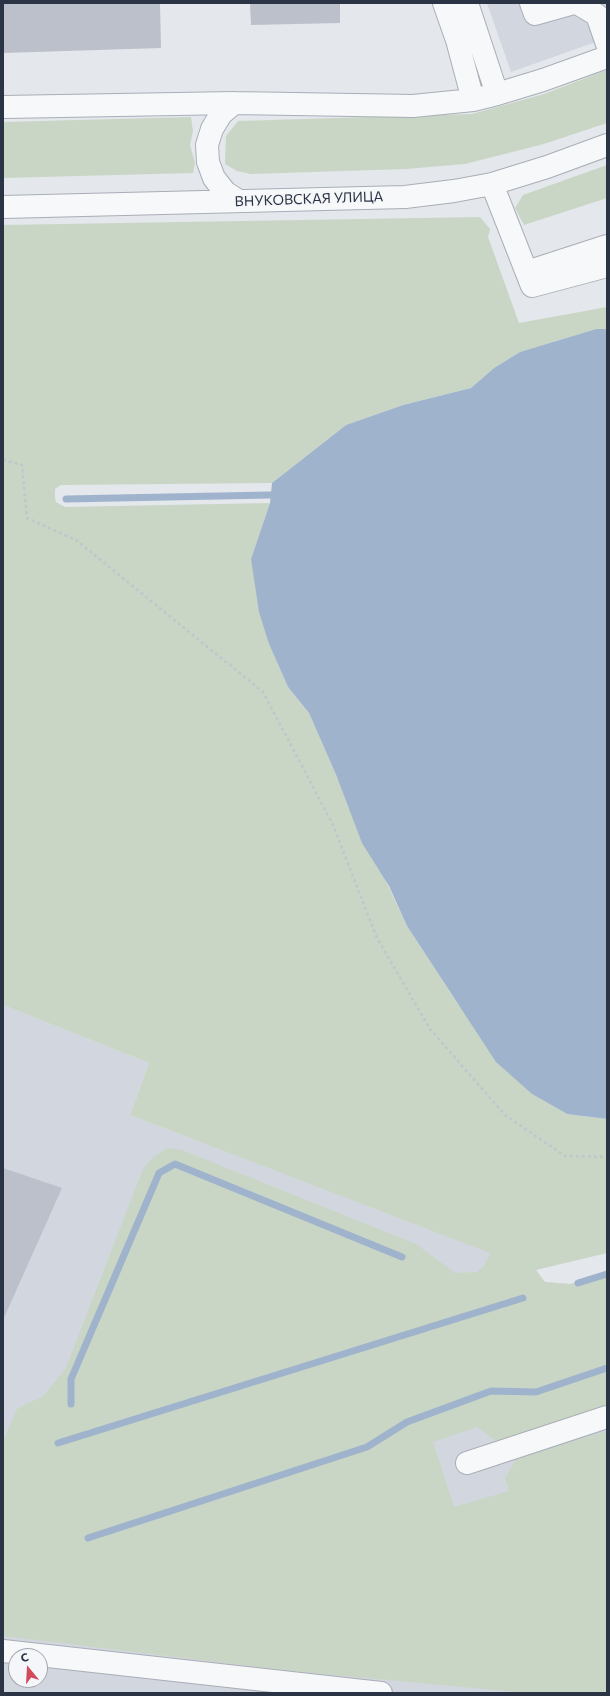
<!DOCTYPE html>
<html>
<head>
<meta charset="utf-8">
<style>
  body { margin:0 }
  #map { position:relative; width:610px; height:1696px; overflow:hidden; background:#e4e7ec; font-family:Commissioner,sans-serif }
  canvas { display:block }
  .frame { position:absolute; inset:0; border:4px solid #2b3445; pointer-events:none }
  .north { position:absolute; left:8px; top:1648px; width:40px; height:40px; box-sizing:border-box; background:#f4f6f9; border:1px solid #a4a8b1; border-radius:50%; rotate:342deg; font-size:11px; font-weight:700; line-height:16px; text-align:center; color:#2b3445 }
  .north::after { content:''; display:block; margin:auto; width:14px; height:18px; background:#d1495b; clip-path:polygon(50% 0,100% 100%,50% 72%,0 100%) }
</style>
</head>
<body>
<div id="map">
<canvas width="610" height="1696"></canvas>
<div class="frame"></div>
<div class="north">С</div>
</div>
<script>
const c = document.querySelector('canvas').getContext('2d');
c.lineJoin = 'round';
function fillPath(path, color) {
  c.fillStyle = color;
  c.fill(path, 'evenodd');
}
function poly(rows) {
  const path = new Path2D();
  for (const r of rows) {
    path.moveTo(r[0], r[1]);
    for (let i = 2; i < r.length; i += 2) path.lineTo(r[i], r[i + 1]);
  }
  return path;
}
function stroke(path, color, width, dash) {
  c.strokeStyle = color;
  c.lineWidth = width;
  c.lineCap = dash ? 'butt' : 'round';
  c.setLineDash(dash || []);
  c.stroke(path);
}
function drawText(font, color, halo, rows, align = 'center') {
  c.font = font + ' Commissioner,sans-serif';
  c.lineWidth = 3;
  c.setLineDash([]);
  c.textBaseline = 'middle';
  c.strokeStyle = halo;
  c.fillStyle = color;
  for (const [text, x, y, turn = 0] of rows) {
    c.save();
    c.translate(x, y);
    c.rotate((+turn || 0) * Math.PI / 180);
    c.textAlign = isNaN(turn) ? turn : align;
    if (halo) c.strokeText(text, 0, 0);
    c.fillText(text, 0, 0);
    c.restore();
  }
}
fillPath(poly([
  [487,3,607,3,607,38,511,72],
  [3,1005,149,1063,130,1115,536,1270,545,1282,570,1284,607,1300,607,1693,3,1693],
  [16,1656,40,1656,40,1680,16,1680]
]), '#d2d6de');
fillPath(poly([
  [607,70,607,123,544,144,465,164,406,169,251,174,237,171,225,164,226,136,238,121,472,114,544,94],
  [191,117,193,131,190,145,195,163,193,173,3,178,3,122],
  [607,165,607,198,524,225,515,208,523,195],
  [480,217,490,229,488,237,519,323,607,307,607,329,596,329,520,352,494,368,471,388,403,405,346,425,272,483,61,485,55,489,55,497,56,502,65,507,270,503,251,559,269,644,288,687,309,713,337,777,407,926,457,1003,532,1094,567,1114,607,1119,607,1253,536,1270,545,1282,570,1284,607,1273,607,1407,499,1443,477,1427,433,1442,454,1507,509,1491,505,1478,517,1458,607,1431,607,1693,528,1693,291,1671,3,1636,3,1441,17,1409,43,1396,66,1368,143,1169,153,1157,168,1148,182,1150,416,1244,455,1273,477,1272,484,1266,490,1253,130,1115,149,1063,3,1005,3,225]
]), '#c9d6c5');
fillPath(poly([
  [596,329,607,329,607,1119,567,1114,532,1094,496,1062,407,926,389,886,362,843,337,777,309,713,288,687,269,644,259,612,251,559,270,503,272,483,346,425,403,405,471,388,494,368,520,352]
]), '#9fb4cc');
stroke(poly([
  [66,499,270,495],
  [578,1283,607,1274],
  [71,1404,71,1379,159,1173,175,1164,402,1257],
  [58,1443,523,1298],
  [88,1538,367,1447,407,1422,491,1391,536,1392,607,1368]
]), '#9fb4cc', 7);
fillPath(poly([
  [3,3,160,3,161,48,3,53],
  [250,3,340,3,340,23,251,25],
  [3,1168,62,1188,3,1320]
]), '#bbc0ca');
const minor = poly([
  [444,3,457,40,473,100],
  [467,3,497,94],
  [531,3,535,14,574,3],
  [577,3,597,15,607,44],
  [234,103,221,114,212,129,207,145,208,162,214,178,225,192,239,201],
  [3,107,234,103,413,106,473,100,497,94,543,80,607,57],
  [492,184,532,286,607,266],
  [3,207,405,197,454,191,492,184,547,167,607,145],
  [527,272,607,246],
  [467,1463,607,1417],
  [3,1651,381,1693]
]);
stroke(minor, '#a9aeb7', 24);
stroke(poly([
  [3,460,22,465,27,518,76,540,263,692,333,825,377,938,430,1029,505,1115,565,1156,607,1157]
]), '#c2c5cb', 2.5, [3, 3]);
stroke(minor, '#f7f8fa', 22);
drawText('14px', '#2b3445', '#f4f6f9', [
  ["ВНУКОВСКАЯ УЛИЦА",309,199,-2]
]);
</script>
</body>
</html>
